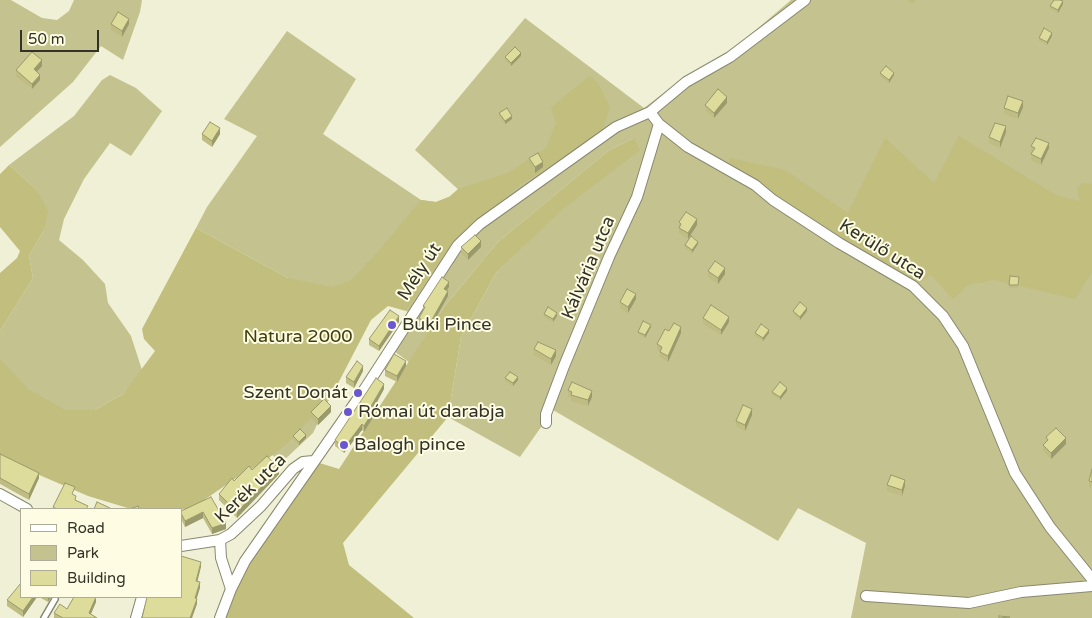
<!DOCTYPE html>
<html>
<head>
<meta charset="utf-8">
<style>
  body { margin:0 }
  #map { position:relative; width:1092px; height:618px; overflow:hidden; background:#f0f0d6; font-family:"Varela Round",sans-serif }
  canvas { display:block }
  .legend { position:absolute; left:20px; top:508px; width:162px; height:90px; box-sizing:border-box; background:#fefde3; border:1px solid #acac98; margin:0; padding:6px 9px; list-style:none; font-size:15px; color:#323228 }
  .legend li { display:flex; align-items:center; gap:10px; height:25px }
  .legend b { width:25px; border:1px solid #acac98 }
  .scale { position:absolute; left:20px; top:30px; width:79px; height:22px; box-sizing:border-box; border:2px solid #323228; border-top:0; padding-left:6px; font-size:15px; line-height:18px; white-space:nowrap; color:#323228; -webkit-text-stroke:4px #fefde3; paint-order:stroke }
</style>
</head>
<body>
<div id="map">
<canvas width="1092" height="618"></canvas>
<ul class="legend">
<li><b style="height:6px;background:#fff"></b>Road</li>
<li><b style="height:14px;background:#c4c28e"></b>Park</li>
<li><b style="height:14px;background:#dedc9a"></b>Building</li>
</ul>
<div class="scale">50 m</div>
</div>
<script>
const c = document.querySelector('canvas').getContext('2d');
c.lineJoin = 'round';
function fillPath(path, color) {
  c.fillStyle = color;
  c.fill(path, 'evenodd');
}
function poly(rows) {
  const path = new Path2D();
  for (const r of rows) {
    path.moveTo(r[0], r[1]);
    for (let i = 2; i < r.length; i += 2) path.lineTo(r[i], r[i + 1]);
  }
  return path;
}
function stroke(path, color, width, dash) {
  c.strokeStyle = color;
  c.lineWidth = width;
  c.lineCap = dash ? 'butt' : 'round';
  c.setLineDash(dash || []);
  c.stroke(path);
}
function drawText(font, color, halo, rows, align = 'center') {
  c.font = font + ' "Varela Round",sans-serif';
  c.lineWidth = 4;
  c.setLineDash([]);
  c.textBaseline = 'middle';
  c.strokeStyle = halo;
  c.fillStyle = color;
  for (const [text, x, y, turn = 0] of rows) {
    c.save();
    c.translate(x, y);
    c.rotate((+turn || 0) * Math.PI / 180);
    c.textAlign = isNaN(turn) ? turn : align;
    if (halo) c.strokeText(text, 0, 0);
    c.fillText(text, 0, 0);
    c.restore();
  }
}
fillPath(poly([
  [0,0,11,0,42,18,57,20,69,11,74,0,142,0,140,12,123,60,101,46,73,82,0,147],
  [791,0,1092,0,1092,618,851,618,866,543,798,508,778,541,553,410,520,457,448,417,461,337,496,273,634,138,608,151,498,242,444,307,409,362,391,349,412,314,406,311,407,308,388,302,369,316,313,433,281,463,270,453,154,509,0,454,0,331,33,278,29,256,44,230,37,190,9,165,74,116,102,80,110,75,136,88,162,111,131,156,110,143,84,179,64,219,59,240,83,260,105,284,108,303,131,336,142,370,123,394,95,410,68,410,130,432,288,278,196,228,207,207,257,136,224,119,287,31,356,79,323,134,421,200,436,202,461,192,415,150,525,18,644,108,682,79,737,46],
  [486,215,457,237,429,275,454,234]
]), '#c4c28e');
fillPath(poly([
  [590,76,598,83,610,107,603,128,592,141,520,185,458,237,406,311,388,306,371,320,333,393,291,440,264,462,239,476,191,509,131,509,88,496,0,458,0,359,28,389,65,410,95,410,123,394,155,351,144,339,142,329,196,228,288,278,332,287,350,281,377,253,421,200,436,202,449,197,458,189,508,173,546,148,556,123,551,107],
  [959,136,1056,195,1080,201,1077,188,1083,183,1092,184,1092,272,1075,299,994,280,968,285,953,299,931,275,918,284,891,266,831,233,728,168,730,158,785,170,848,213,885,138,934,183],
  [634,138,640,150,563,209,496,273,461,337,448,417,343,543,349,565,414,618,220,618,231,589,313,461,339,469,444,307,498,242,608,151],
  [9,165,37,190,48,211,44,230,29,256,33,278,0,331,0,273,17,258,20,251,0,227,0,174]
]), '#c1be7e');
const lane = poly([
  [44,618,55,599]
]);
const street = poly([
  [650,112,659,124,688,147,755,185,773,200,839,243,913,286,943,316,963,346,1015,473,1050,527,1092,579],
  [546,423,546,414,564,366,609,257,637,197,659,124],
  [0,494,27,509],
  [220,540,221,558,231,589],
  [181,546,220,540,231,534,261,506,293,469,303,462,313,461],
  [866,596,969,603,1021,592,1092,586],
  [136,618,142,597],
  [220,618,231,589,245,561,364,390,458,245,480,224,616,127,650,112,686,82,730,57,805,0]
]);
stroke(lane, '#888870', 8);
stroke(street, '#888870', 12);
stroke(lane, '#fff', 5);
stroke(street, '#fff', 10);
fillPath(poly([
  [907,0,916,0,912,4],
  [1063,4,1058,13,1050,9,1050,6],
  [111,24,129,24,122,37,111,30],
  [1052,36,1047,45,1039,41,1039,38],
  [521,56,511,66,505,60,505,57],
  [42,66,37,72,40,80,32,89,16,76,16,70],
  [880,73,894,75,889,83,880,76],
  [727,103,714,118,705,110,705,105],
  [1023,107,1018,119,1004,114,1004,108],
  [499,113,512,119,505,124,499,116],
  [1006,132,1000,148,989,143,989,137],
  [202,134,220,134,212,147,202,140],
  [1031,146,1049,148,1041,165,1031,160,1032,153,1031,152],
  [529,158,543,167,535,173,529,164],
  [679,222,697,225,688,239,679,233],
  [698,244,692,253,685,248,685,245],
  [461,247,481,247,468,260,461,253],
  [708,271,725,274,718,284,708,277],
  [1010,276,1019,277,1018,288,1009,288],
  [449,287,447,290,448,296,429,330,419,323,419,318,423,311,423,306],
  [636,299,628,313,620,308,620,302],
  [793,311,807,311,800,320,793,314],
  [544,314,557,316,553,322,544,317],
  [703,318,729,322,721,335,703,324],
  [399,322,379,351,369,345,369,339],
  [651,327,645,338,638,334,638,332],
  [669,331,681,333,668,362,660,357,660,351,657,350,657,344],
  [755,333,769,333,763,341,755,336],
  [534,349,556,356,551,365,534,355],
  [406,366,397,382,385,376,385,370],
  [363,371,354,388,346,383,346,377],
  [505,378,518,380,513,386,505,381],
  [384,389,373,410,374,416,364,432,362,430,344,453,335,446,335,440],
  [568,390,592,397,588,406,571,401,571,398,568,396],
  [787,391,780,400,772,395,772,392],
  [311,412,331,412,318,425,311,418],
  [752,415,745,431,736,426,736,421],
  [293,436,306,438,299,445,293,439],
  [1046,437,1066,444,1051,459,1043,451,1043,445,1046,442],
  [0,454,39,478,29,500,0,484],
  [1092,469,1092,488,1089,487,1089,481],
  [252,470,279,474,237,518,219,500,219,494,234,481],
  [887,485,905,486,902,496,887,491],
  [211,497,226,529,212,534,203,518,185,527,181,519,181,511],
  [37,597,23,617,7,606,7,600],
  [39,597,51,597,48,602],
  [96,602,91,614,97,618,54,618,54,613]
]), '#bfbd84');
fillPath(poly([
  [1063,1,1063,4,1058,13,1058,10],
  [129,19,129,24,122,37,122,31],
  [1052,33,1052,36,1047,45,1047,42],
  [521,53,521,56,511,66,511,63],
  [42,60,42,66,34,75,34,69],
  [894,73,894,75,889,83,889,80],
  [40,75,40,80,32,89,32,84],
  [727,97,727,103,714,118,714,113],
  [1023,101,1023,107,1018,119,1018,113],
  [512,116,512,119,505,124,505,121],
  [1006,126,1006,132,1000,148,1000,142],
  [220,128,220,134,212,147,212,141],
  [1049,143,1049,148,1041,165,1041,159],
  [543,162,543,167,535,173,535,167],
  [697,219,697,225,688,239,688,233],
  [481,241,481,247,468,260,468,254],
  [698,242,698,244,692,253,692,250],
  [725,268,725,274,718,284,718,278],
  [449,282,449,287,444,294,444,289],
  [448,291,448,296,429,330,429,325],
  [636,294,636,299,628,313,628,307],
  [807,308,807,311,800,320,800,317],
  [557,313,557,316,553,322,553,319],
  [399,316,399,322,379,351,379,346],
  [729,317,729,322,721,335,721,330],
  [651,325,651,327,645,338,645,335],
  [681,327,681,333,668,362,668,356],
  [769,330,769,333,763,341,763,338],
  [556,350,556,356,551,365,551,359],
  [406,361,406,366,397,382,397,376],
  [363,366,363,371,354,388,354,382],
  [518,377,518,380,513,386,513,383],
  [384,384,384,389,370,414,370,408],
  [787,388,787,391,780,400,780,397],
  [592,391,592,397,588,406,588,400],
  [331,406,331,412,318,425,318,419],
  [752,409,752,415,745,431,745,425],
  [374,410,374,416,364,432,364,426],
  [362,424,362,430,344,453,344,448],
  [306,435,306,438,299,445,299,442],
  [1066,438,1066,444,1051,459,1051,453],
  [279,469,279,474,237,518,237,512],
  [39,473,39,478,29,500,29,494],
  [905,480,905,486,902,496,902,490],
  [203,512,203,518,185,527,185,521],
  [226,523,226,529,212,534,212,528],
  [201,562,201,567,196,587,196,581],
  [200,582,200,588,195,604,195,598],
  [33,597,37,597,23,617,23,611],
  [48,597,51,597,48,602],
  [96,597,96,602,89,618,89,613],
  [197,599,197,604,192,618,190,618]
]), '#9b9a6c');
const building = poly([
  [1054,0,1060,0,1063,1,1058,10,1050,6,1054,0],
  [118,12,129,19,122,31,111,24,118,12],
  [1044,28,1052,33,1047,42,1039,38,1044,28],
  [515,47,521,53,511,63,505,57,515,47],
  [32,52,42,60,34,69,40,75,32,84,16,70,32,52],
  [886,66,894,73,889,80,880,73,886,66],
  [718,89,727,97,714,113,705,105,718,89],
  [1008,96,1023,101,1018,113,1004,108,1008,96],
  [507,108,512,116,505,121,499,113,507,108],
  [210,122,220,128,212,141,202,134,210,122],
  [995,123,1006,126,1000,142,989,137,995,123],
  [1036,138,1049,143,1041,159,1031,154,1035,148,1031,146,1036,138],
  [538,153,543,162,535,167,529,158,538,153],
  [686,212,697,219,688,233,679,228,681,224,679,222,686,212],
  [475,235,481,241,468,254,461,247,475,235],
  [691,236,698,242,692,250,685,245,691,236],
  [715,261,725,268,718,278,708,271,715,261],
  [1010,276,1019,277,1018,285,1009,285,1010,276],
  [442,277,449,282,444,289,448,291,429,325,419,318,425,307,423,306,442,277],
  [627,289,636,294,628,307,620,302,627,289],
  [800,302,807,308,800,317,793,311,800,302],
  [711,305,729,317,721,330,703,318,711,305],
  [548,307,557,313,553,319,544,314,548,307],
  [390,310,399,316,379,346,369,339,390,310],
  [643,321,651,325,645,335,638,332,643,321],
  [674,323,681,327,668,356,660,352,662,347,657,344,665,329,669,331,674,323],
  [761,324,769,330,763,338,755,333,761,324],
  [538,342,556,350,551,359,534,349,538,342],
  [394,354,406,361,397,376,385,370,394,354],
  [357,361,363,366,354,382,346,377,357,361],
  [510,372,518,377,513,383,505,378,510,372],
  [376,378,384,384,370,408,374,410,364,426,362,424,344,448,335,440,376,378],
  [572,382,592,391,588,400,571,395,572,392,568,390,572,382],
  [780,382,787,388,780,397,772,392,780,382],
  [324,399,331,406,318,419,311,412,324,399],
  [743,405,752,409,745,425,736,421,743,405],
  [1056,428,1066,438,1051,453,1043,445,1048,440,1046,437,1056,428],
  [300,429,306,435,299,442,293,436,300,429],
  [0,454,39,473,29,494,0,478,0,454],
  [267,456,279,469,237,512,219,494,232,478,234,481,249,466,252,470,267,456],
  [1092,469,1092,482,1089,481,1092,469],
  [891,475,905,480,902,490,887,485,891,475],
  [65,483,75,487,72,494,76,496,75,500,88,506,86,509,57,509,53,507,65,483],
  [211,497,226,523,212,528,203,512,185,521,181,513,181,511,211,497],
  [97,502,110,508,109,509,94,509,97,502],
  [138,506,139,509,130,509,138,506],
  [181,556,201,562,196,581,200,582,195,598,197,599,190,618,142,618,147,597,181,597,181,556],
  [21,583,21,597,33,597,23,611,7,600,21,583],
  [74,597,96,597,89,613,97,618,63,618,54,613,60,604,67,609,74,597],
  [999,616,1010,617,999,618,999,616]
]);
fillPath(building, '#dedc9a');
stroke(building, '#9b9a6c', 1);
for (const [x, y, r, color] of [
  [392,325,5,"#6a56d0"],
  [358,393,5,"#6a56d0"],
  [348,412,5,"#6a56d0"],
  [344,445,5,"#6a56d0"]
]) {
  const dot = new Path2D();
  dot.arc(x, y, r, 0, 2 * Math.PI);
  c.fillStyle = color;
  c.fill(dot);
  stroke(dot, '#fefde3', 2);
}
drawText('18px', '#323228', '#fefde3', [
  ["Kerülő utca",882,250,32],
  ["Kálvária utca",589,268,-67],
  ["Mély út",420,272,-57],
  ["Kerék utca",251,489,-44]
]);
drawText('18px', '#323228', '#fefde3', [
  ["Buki Pince",402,325],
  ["Szent Donát",348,393,"right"],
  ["Római út darabja",358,412],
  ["Balogh pince",354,445]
], 'left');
drawText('18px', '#413e0b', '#fefde3', [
  ["Natura 2000",298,337]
]);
</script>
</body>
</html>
